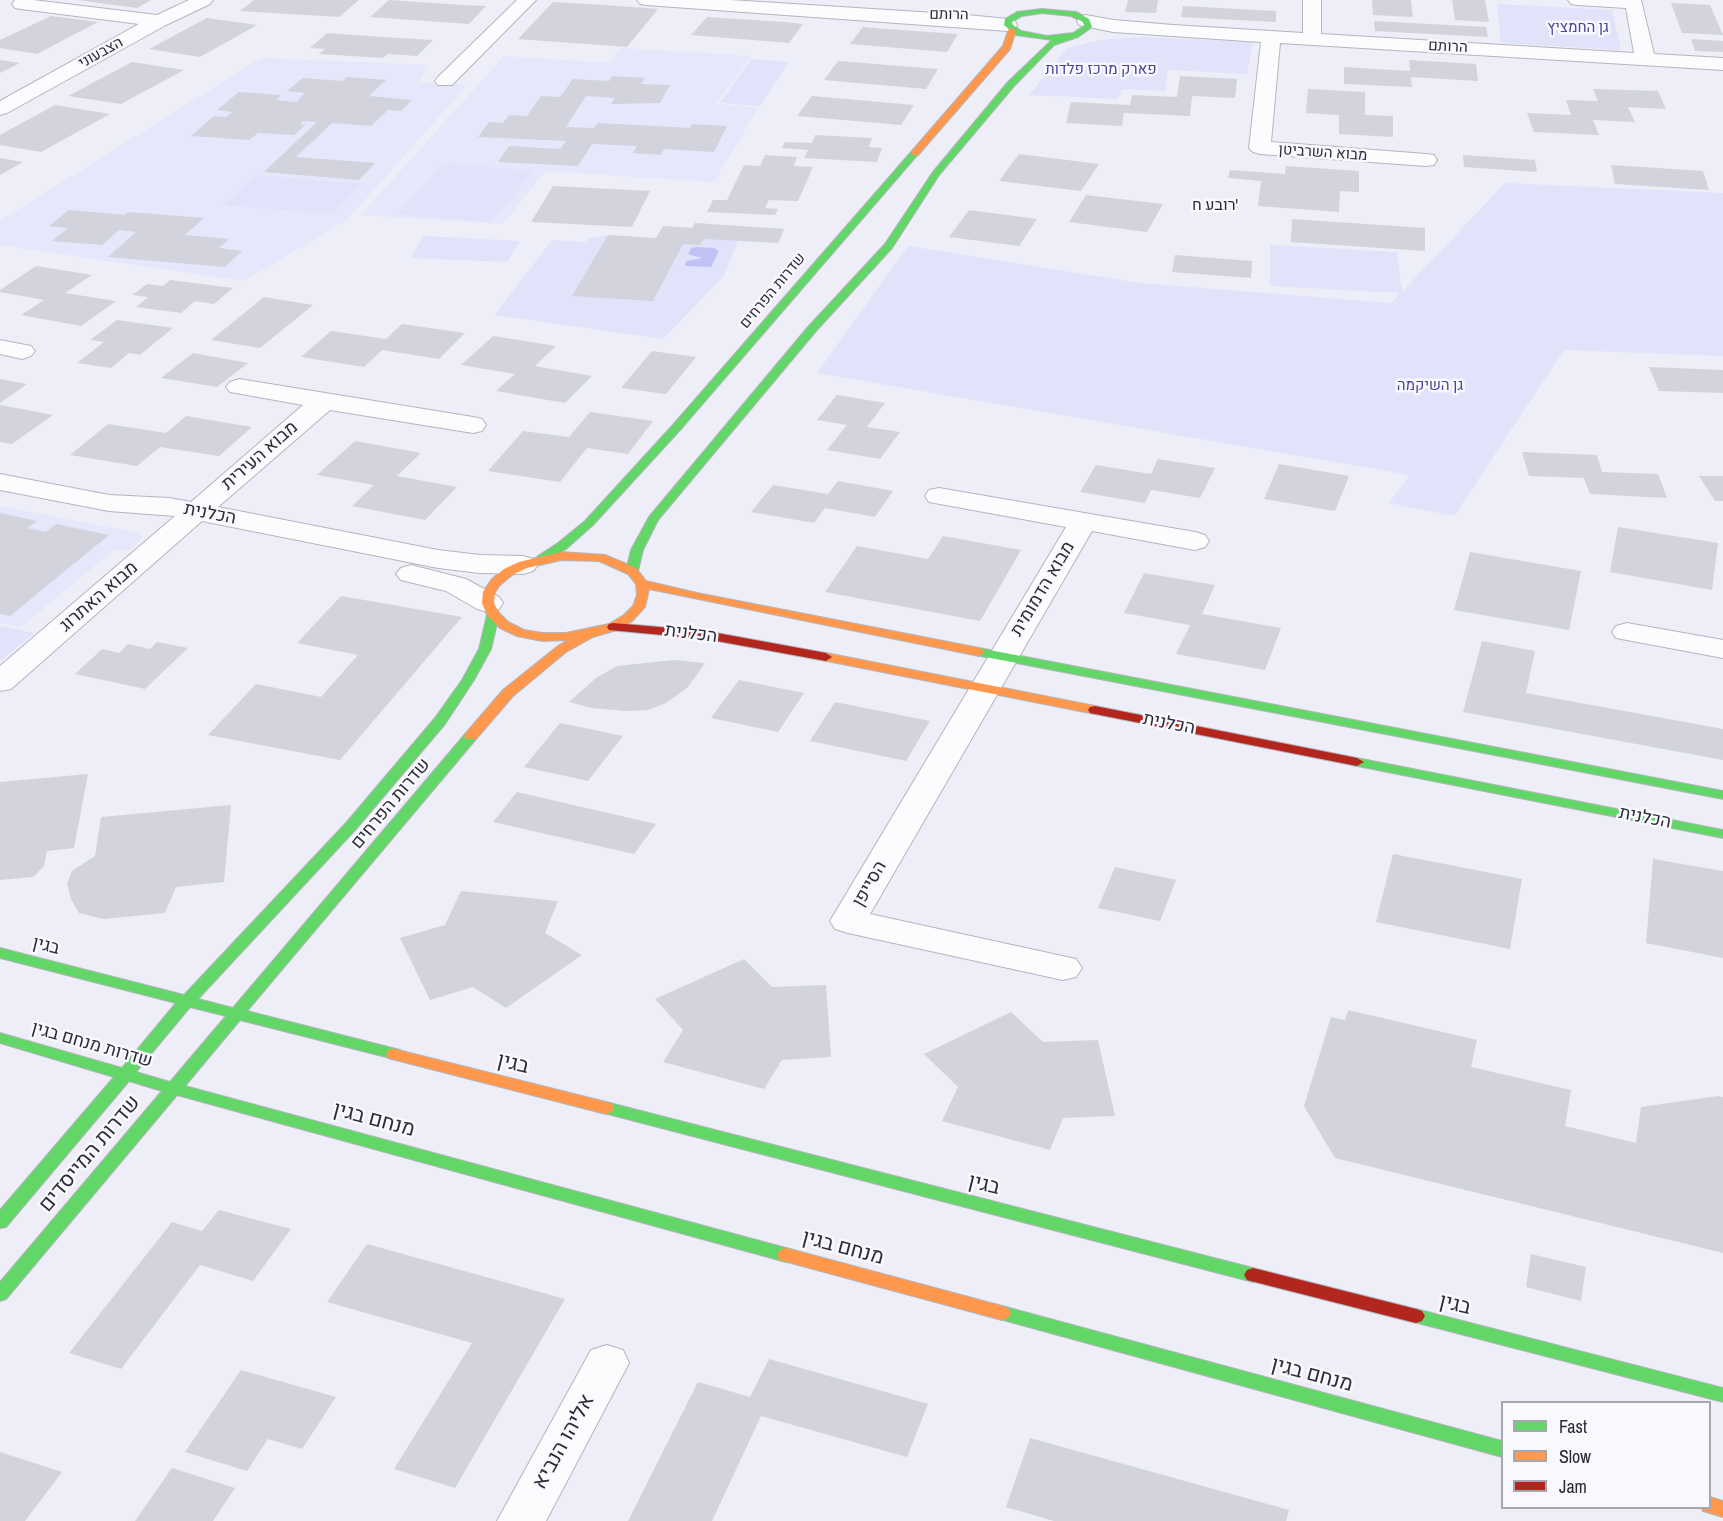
<!DOCTYPE html>
<html>
<head>
<meta charset="utf-8">
<style>
  body { margin:0 }
  #map { position:relative; width:1723px; height:1521px; overflow:hidden; background:#edeef7; font-family:"Archivo Narrow",sans-serif }
  canvas { display:block }
  .legend { position:absolute; left:1501px; top:1401px; width:210px; height:108px; box-sizing:border-box; background:#f8f8fe; border:2px solid #a6a6ae; margin:0; padding:8px 10px; list-style:none; font-size:18px; color:#2b2c36 }
  .legend li { display:flex; align-items:center; gap:12px; height:30px }
  .legend b { width:30px; border:2px solid #a6a6ae }
</style>
</head>
<body>
<div id="map">
<canvas width="1723" height="1521"></canvas>
<ul class="legend">
<li><b style="height:8px;background:#63d668"></b>Fast</li>
<li><b style="height:8px;background:#ff974d"></b>Slow</li>
<li><b style="height:8px;background:#b3261e"></b>Jam</li>
</ul>
</div>
<script>
const c = document.querySelector('canvas').getContext('2d');
c.lineJoin = 'round';
function fillPath(path, color) {
  c.fillStyle = color;
  c.fill(path, 'evenodd');
}
function poly(rows) {
  const path = new Path2D();
  for (const r of rows) {
    path.moveTo(r[0], r[1]);
    for (let i = 2; i < r.length; i += 2) path.lineTo(r[i], r[i + 1]);
  }
  return path;
}
function stroke(path, color, width, dash) {
  c.strokeStyle = color;
  c.lineWidth = width;
  c.lineCap = dash ? 'butt' : 'round';
  c.setLineDash(dash || []);
  c.stroke(path);
}
function drawText(font, color, halo, rows, align = 'center') {
  c.font = font + ' "Archivo Narrow",Heebo,sans-serif';
  c.lineWidth = 5;
  c.setLineDash([]);
  c.textBaseline = 'middle';
  c.strokeStyle = halo;
  c.fillStyle = color;
  for (const [text, x, y, turn = 0] of rows) {
    c.save();
    c.translate(x, y);
    c.rotate((+turn || 0) * Math.PI / 180);
    c.textAlign = isNaN(turn) ? turn : align;
    if (halo) c.strokeText(text, 0, 0);
    c.fillText(text, 0, 0);
    c.restore();
  }
}
fillPath(poly([
  [622,48,751,56,716,104,759,107,714,182,545,171,503,224,361,215,504,56,609,63],
  [261,58,429,65,418,82,467,85,347,220,244,281,0,245,0,221],
  [0,506,133,532,142,534,142,539,128,551,115,549,21,627,0,623]
]), '#e6e7fa');
fillPath(poly([
  [1497,4,1612,10,1621,50,1501,43],
  [1141,37,1253,42,1247,74,1168,70,1165,91,1122,89,1118,99,1029,95,1067,48,1100,40],
  [751,59,789,62,760,106,720,103],
  [444,163,534,171,491,222,397,214],
  [256,175,363,184,333,214,223,205],
  [1505,183,1723,193,1723,356,1564,350,1454,516,1389,503,1410,475,817,373,908,246,1140,283,1391,303,1400,293,1270,286,1270,245,1397,252,1402,292],
  [695,223,784,229,778,243,738,241,723,277,663,339,495,315,552,240,585,242,589,238,608,235,656,238,663,226,692,228],
  [424,236,520,241,507,262,410,258],
  [0,626,34,633,0,661]
]), '#e1e3fb');
fillPath(poly([
  [697,247,714,248,719,251,711,267,685,266,686,261,702,258,688,254,691,248]
]), '#c0c2f4');
fillPath(poly([
  [77,0,151,0,137,8],
  [254,0,359,0,339,17,240,11],
  [389,0,463,5,486,6,469,24,370,17],
  [1128,0,1158,0,1156,13,1125,12],
  [1372,0,1411,0,1413,17,1373,15],
  [1452,0,1485,0,1489,22,1455,20],
  [553,2,604,5,658,9,627,47,518,39],
  [1671,3,1710,5,1723,35,1682,33],
  [1183,6,1276,11,1276,22,1181,17],
  [51,16,98,22,37,54,0,48,0,40],
  [707,17,785,22,803,24,789,43,691,35],
  [207,18,257,25,200,57,149,49],
  [1374,21,1486,27,1488,37,1375,31],
  [863,27,885,29,958,34,947,52,850,44],
  [327,33,383,37,433,40,417,56,388,54,383,58,319,54,325,49,310,48],
  [1691,39,1723,41,1723,52,1695,51],
  [0,60,20,63,0,73],
  [1409,60,1476,64,1478,81,1411,77,1412,87,1344,84,1344,67,1410,71],
  [838,61,938,69,926,89,824,80],
  [132,62,184,70,121,104,68,96],
  [612,76,645,78,641,84,670,85,660,103,611,104,615,98,586,96,566,127,594,128,598,123,690,128,692,124,727,126,714,152,664,149,661,155,633,153,637,146,592,144,578,166,498,162,509,146,560,149,566,141,478,137,489,122,503,123,509,115,527,116,541,96,560,97,573,79,609,81],
  [1180,76,1237,79,1235,98,1192,96,1190,116,1124,113,1122,126,1066,123,1071,102,1130,105,1132,95,1177,97],
  [347,77,386,80,369,96,412,100,401,111,388,110,371,126,332,123,296,157,375,163,359,180,264,172,317,122,303,121,300,124,305,125,294,135,258,133,249,140,191,136,214,116,226,117,233,112,217,110,239,92,281,95,276,100,296,102,305,93,287,91,303,78,342,81],
  [1308,89,1365,92,1365,115,1393,116,1393,137,1339,134,1339,115,1306,113],
  [1593,89,1658,91,1666,109,1628,107,1635,122,1593,120,1599,135,1534,132,1527,113,1571,115,1566,100,1598,101],
  [812,96,914,105,901,125,797,116],
  [55,105,110,114,41,152,0,145,0,135],
  [815,135,872,138,869,147,882,148,877,162,804,158,808,150,782,148,785,142,812,143],
  [1019,154,1099,164,1081,191,999,181],
  [765,155,797,157,794,166,813,167,798,201,769,200,765,208,778,209,775,215,707,212,713,200,727,200,744,165,760,166],
  [1463,155,1535,160,1537,172,1464,167],
  [0,158,23,162,0,175],
  [1611,165,1703,171,1709,190,1615,184],
  [1286,166,1359,171,1359,192,1340,191,1339,212,1258,206,1261,181,1228,178,1230,170,1285,174],
  [553,186,650,191,632,227,531,222],
  [1086,195,1163,204,1147,232,1069,222],
  [69,210,125,215,128,212,204,218,185,235,229,239,219,248,242,251,225,267,108,257,136,232,119,230,102,245,52,241,68,228,49,226],
  [969,210,1037,219,1019,246,949,237],
  [1292,219,1425,228,1425,251,1291,242],
  [695,223,784,229,778,243,704,239,700,245,683,244,653,301,572,296,608,235,656,238,663,226,692,228],
  [1175,255,1252,261,1251,278,1172,272],
  [36,266,92,275,65,293,116,301,81,326,21,315,44,300,0,292,0,290],
  [170,280,233,288,214,304,195,301,181,313,136,307,148,297,132,295,147,284,163,286],
  [264,297,313,305,260,348,211,340],
  [117,320,173,328,140,355,129,353,111,368,77,363,104,342,90,340],
  [402,324,465,333,439,359,382,350,364,367,301,357,331,331,386,339],
  [493,336,556,346,535,366,592,376,565,403,496,391,515,374,461,365],
  [652,351,696,357,666,394,621,388],
  [193,353,248,363,217,387,161,378],
  [1649,367,1723,370,1723,393,1659,391],
  [0,379,27,384,0,403],
  [837,395,885,403,867,427,900,432,880,459,827,450,847,425,817,420],
  [0,405,53,415,12,444,0,442],
  [590,412,653,421,628,454,587,448,560,482,488,471,523,431,569,437],
  [186,416,252,427,219,456,160,447,137,466,70,455,108,424,166,433],
  [355,441,421,453,397,476,457,487,425,520,352,506,374,485,317,475],
  [1522,452,1597,455,1602,472,1658,474,1667,498,1590,494,1584,478,1529,476],
  [1158,459,1215,468,1200,498,1151,490,1145,503,1080,492,1096,465,1151,474],
  [1279,464,1349,476,1335,511,1264,499],
  [1699,476,1723,476,1723,501,1715,501],
  [838,481,893,491,875,517,825,508,814,523,751,512,773,485,828,494],
  [0,513,37,521,27,528,46,532,56,524,109,535,10,616,0,614],
  [1618,527,1718,543,1712,590,1610,572],
  [943,536,1021,550,980,621,825,592,857,546,928,559],
  [1470,552,1581,571,1569,630,1454,610],
  [1144,573,1215,585,1202,614,1281,628,1265,670,1176,654,1190,625,1124,613],
  [341,596,462,617,340,760,208,735,256,684,321,697,358,655,297,643],
  [1482,641,1535,651,1526,693,1723,729,1723,760,1463,712],
  [157,642,188,648,145,689,75,674,102,649,119,653,128,644,150,649],
  [674,660,705,663,688,687,666,703,648,710,626,711,592,708,569,702,596,678,617,666],
  [739,680,804,693,778,732,711,718],
  [835,702,930,721,906,761,810,741],
  [560,723,623,736,588,781,524,767],
  [88,774,74,848,47,851,44,866,33,877,0,880,0,782],
  [517,792,656,824,634,854,493,822],
  [231,805,224,882,176,887,165,913,103,919,79,913,71,899,67,884,72,871,95,856,101,817],
  [1393,854,1522,879,1510,949,1376,922],
  [1653,859,1723,871,1723,958,1646,943],
  [1115,867,1176,880,1160,921,1098,908],
  [461,891,558,901,545,933,582,955,506,1008,473,987,430,1000,400,938,445,925],
  [744,959,772,987,826,985,831,1057,782,1060,764,1089,663,1062,683,1030,655,999],
  [1348,1010,1477,1040,1471,1067,1571,1090,1565,1126,1636,1143,1641,1107,1718,1096,1723,1097,1723,1253,1335,1158,1304,1106,1331,1017,1345,1020],
  [1011,1012,1043,1042,1098,1040,1115,1116,1063,1118,1050,1150,942,1121,958,1087,924,1054],
  [219,1210,291,1229,253,1281,200,1265,121,1369,69,1353,172,1222,202,1231],
  [367,1244,565,1299,455,1488,394,1469,472,1343,327,1302],
  [1531,1254,1586,1267,1581,1301,1526,1287],
  [769,1359,928,1404,907,1457,761,1416,712,1521,628,1521,698,1382,750,1397],
  [241,1370,336,1397,302,1449,268,1439,247,1471,185,1452],
  [1030,1438,1289,1510,1286,1521,1054,1521,1006,1507],
  [0,1452,62,1472,25,1521,0,1521],
  [172,1468,235,1488,213,1521,135,1521]
]), '#d2d3dc');
const street = poly([
  [15,0,33,0,157,15,189,0,213,0,210,4,166,25,7,113,0,115,0,101,139,24,21,9,15,8,12,4,15,0],
  [517,0,536,0,452,85,438,85,435,81,438,77,517,0],
  [637,0,730,0,967,15,1008,19,1015,21,1017,25,1015,29,1008,31,646,5,640,4,637,0],
  [1303,0,1321,0,1321,34,1634,53,1626,8,1577,5,1571,4,1568,0,1641,0,1654,54,1723,58,1723,70,1280,43,1271,142,1426,154,1434,155,1437,160,1434,165,1426,166,1260,154,1253,152,1249,148,1261,42,1113,32,1079,25,1077,21,1079,17,1086,15,1113,20,1173,25,1303,33,1303,0],
  [0,340,31,346,35,351,31,356,22,359,0,354,0,340],
  [239,379,473,417,482,419,486,425,482,431,473,433,330,410,218,507,438,550,480,555,523,556,533,559,538,565,533,571,523,574,480,573,438,568,202,521,11,689,0,691,0,666,175,516,109,511,0,490,0,474,109,495,169,498,191,502,303,405,230,392,226,387,230,382,239,379],
  [939,488,1195,532,1205,535,1209,541,1205,547,1195,550,1092,531,870,914,1076,959,1082,968,1076,977,1063,980,848,933,835,929,830,921,1066,527,929,502,925,496,929,490,939,488],
  [411,565,466,579,499,597,503,603,499,609,488,612,477,609,446,591,401,580,396,574,401,568,411,565],
  [1627,623,1723,640,1723,658,1616,638,1612,632,1616,626,1627,623],
  [607,1345,623,1350,629,1363,546,1521,497,1521,591,1350,607,1345]
]);
const fast = poly([
  [1042,9,1076,12,1089,19,1092,27,1078,37,1054,45,1014,86,939,175,892,248,816,331,658,520,643,550,638,571,636,574,628,574,626,571,631,550,649,517,808,327,885,244,933,172,1008,82,1052,40,1016,35,1004,25,1005,19,1017,12,1042,9],
  [1042,13,1071,16,1083,22,1084,26,1073,33,1047,36,1021,31,1012,24,1012,22,1022,16,1042,13],
  [912,151,919,153,680,430,593,525,566,549,546,562,538,562,536,559,538,556,558,543,585,521,672,426,912,151],
  [493,611,499,615,491,649,474,680,445,724,356,829,198,999,233,1008,466,733,476,733,478,736,476,739,247,1011,400,1050,402,1054,400,1058,394,1059,240,1020,185,1086,786,1248,792,1250,795,1255,792,1260,786,1262,177,1095,6,1299,0,1301,0,1282,162,1091,129,1081,6,1227,0,1228,0,1210,114,1077,0,1043,0,1033,122,1068,176,1003,0,958,0,948,184,995,346,823,435,718,462,680,479,649,487,615,493,611],
  [190,1007,226,1016,170,1082,136,1072,190,1007],
  [979,648,1723,791,1723,799,975,655,973,652,975,649,979,648],
  [1357,758,1723,830,1723,838,1352,765,1350,762,1357,758],
  [606,1102,1253,1268,1259,1270,1262,1275,1259,1280,1253,1282,600,1112,598,1108,600,1104,606,1102],
  [1002,1306,1502,1441,1502,1457,996,1318,993,1313,996,1308,1002,1306],
  [1416,1309,1723,1388,1723,1402,1410,1321,1407,1316,1410,1311,1416,1309]
]);
const slow = poly([
  [1009,28,1016,30,1010,49,918,155,912,155,912,151,1003,46,1009,28],
  [561,552,605,555,636,568,646,581,697,593,979,648,985,652,979,656,649,589,645,607,632,621,617,630,593,637,566,652,513,696,476,739,466,739,464,736,466,733,503,690,558,646,568,640,542,641,517,636,500,628,487,615,482,603,483,592,492,579,504,569,519,562,561,552],
  [561,560,599,561,628,574,636,584,637,595,633,606,624,615,609,624,566,633,542,633,524,630,508,622,499,613,494,603,495,592,500,585,512,575,527,568,561,560],
  [826,653,1095,706,1102,710,1095,714,822,660,820,657,822,654,826,653],
  [394,1049,606,1102,612,1104,614,1108,612,1112,606,1114,388,1058,386,1054,388,1050,394,1049],
  [786,1248,1002,1306,1008,1308,1011,1313,1008,1318,1002,1320,780,1260,777,1255,780,1250,786,1248],
  [1710,1497,1723,1501,1723,1517,1703,1511,1702,1508,1710,1508,1710,1497]
]);
const jam = poly([
  [613,623,706,631,826,653,832,657,826,661,706,639,609,630,607,627,609,624,613,623],
  [1095,706,1357,758,1364,762,1357,766,1090,713,1088,710,1090,707,1095,706],
  [1253,1268,1416,1309,1422,1311,1425,1316,1422,1321,1416,1323,1247,1280,1244,1275,1247,1270,1253,1268]
]);
stroke(street, '#b4b5be', 2);
stroke(fast, '#b4b5be', 2);
stroke(slow, '#b4b5be', 2);
stroke(jam, '#b4b5be', 2);
fillPath(street, '#fcfcfe');
fillPath(fast, '#63d668');
fillPath(slow, '#ff974d');
fillPath(jam, '#b3261e');
drawText('15px', '#2b2c36', '#f8f8fe', [
  ["הרותם",949,15,1],
  ["הרותם",1448,47,3],
  ["הצבעוני",101,53,-29],
  ["מבוא השרביטן",1323,153,4],
  ["שדרות הפרחים",773,291,-50]
]);
drawText('15px', '#4a4594', '#f8f8fe', [
  ["גן החמציץ",1578,28],
  ["פארק מרכז פלדות",1101,70],
  ["גן השיקמה",1430,386]
]);
drawText('16px', '#2b2c36', '#f8f8fe', [
  ["רובע ח'",1215,206]
]);
drawText('18px', '#2b2c36', '#f8f8fe', [
  ["מבוא העירית",260,456,-41],
  ["הכלנית",210,514,11],
  ["מבוא הדמומית",1043,589,-59],
  ["מבוא האתרוג",99,597,-41],
  ["הכלנית",691,634,7],
  ["הכלנית",1169,724,11],
  ["שדרות הפרחים",391,804,-50],
  ["הכלנית",1645,818,11],
  ["הסייפן",870,884,-60],
  ["בגין",46,946,14],
  ["שדרות מנחם בגין",92,1045,16]
]);
drawText('21px', '#2b2c36', '#f8f8fe', [
  ["בגין",513,1064,14],
  ["מנחם בגין",374,1120,15],
  ["שדרות המייסדים",90,1154,-50],
  ["בגין",984,1185,14],
  ["מנחם בגין",843,1248,15],
  ["בגין",1455,1305,14],
  ["מנחם בגין",1312,1375,15],
  ["אליהו הנביא",564,1442,-61]
]);
</script>
</body>
</html>
